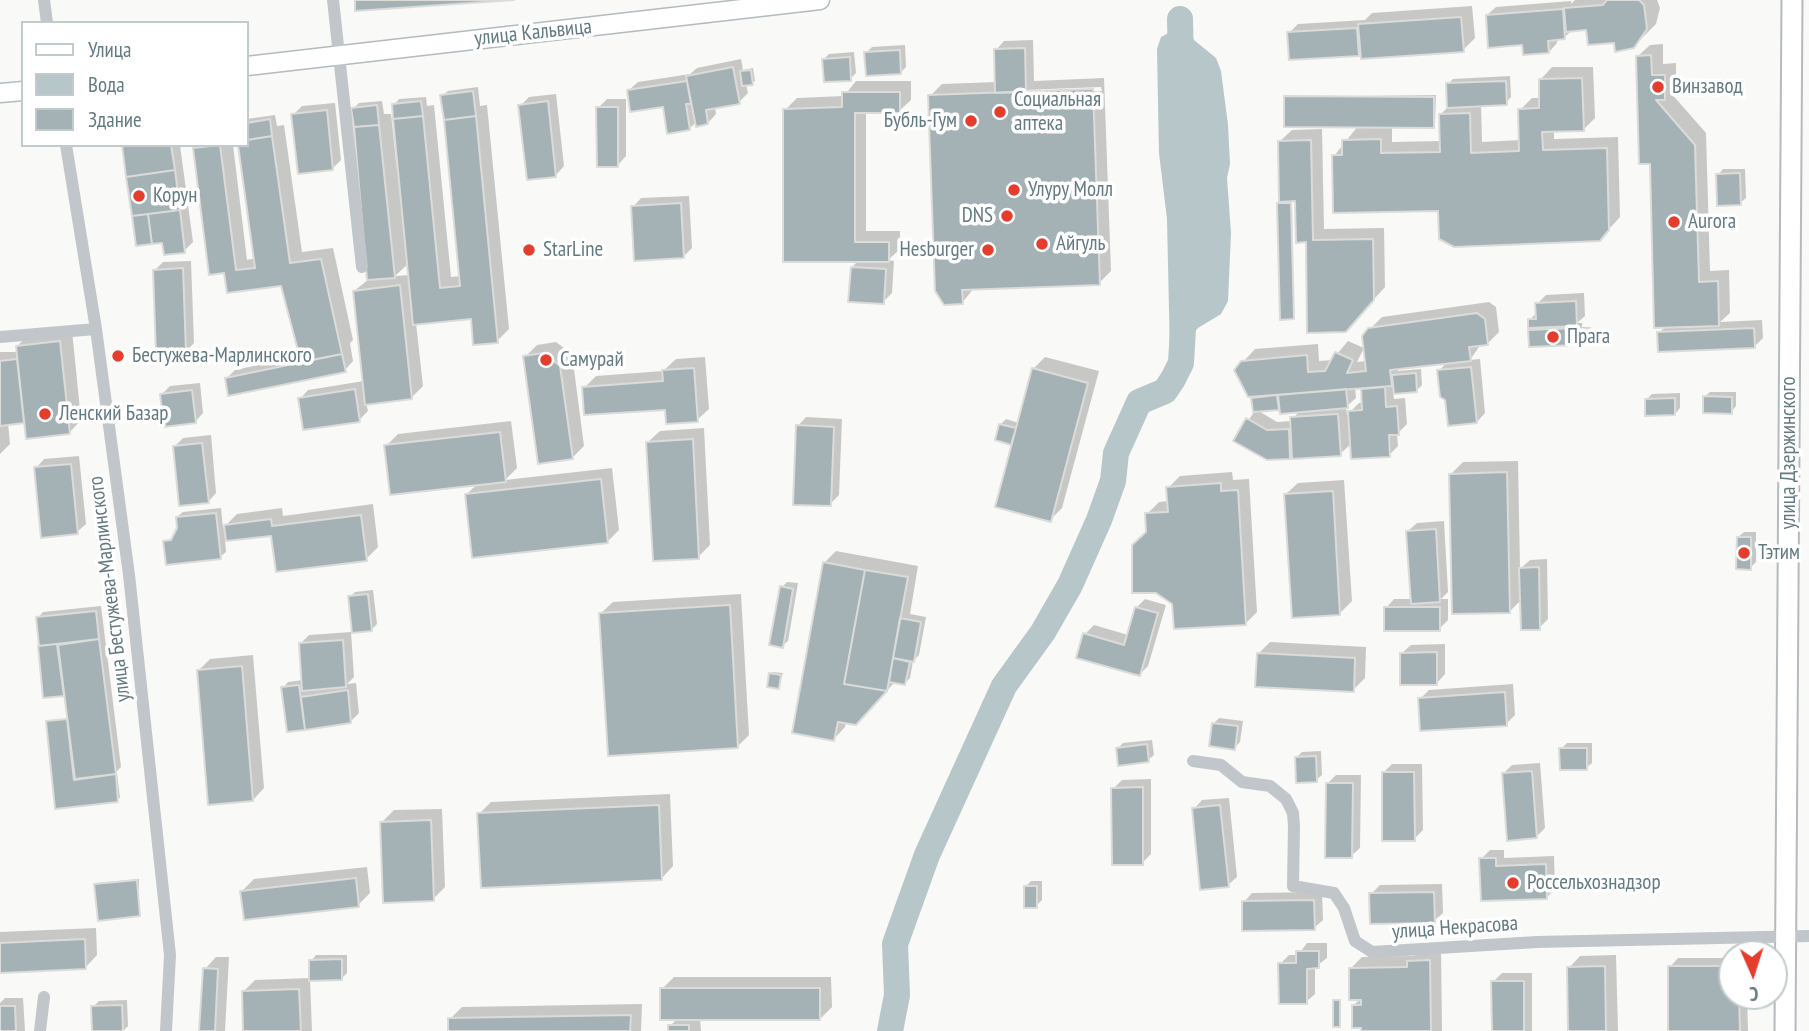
<!DOCTYPE html>
<html>
<head>
<meta charset="utf-8">
<style>
  body { margin:0 }
  #map { position:relative; width:1809px; height:1031px; overflow:hidden; background:#f9f9f7; font-family:"PT Sans Narrow",sans-serif }
  canvas { display:block }
  .legend { position:absolute; left:21px; top:21px; width:228px; height:126px; box-sizing:border-box; background:#fff; border:2px solid #c1cacd; margin:0; padding:9px 12px; list-style:none; font-size:21px; color:#647a82 }
  .legend li { display:flex; align-items:center; gap:14px; height:35px }
  .legend b { width:35px; border:2px solid #c1cacd }
  .north { position:absolute; left:1718px; top:940px; width:70px; height:70px; box-sizing:border-box; background:#fff; border:2px solid #c1cacd; border-radius:50%; rotate:177deg; font-size:19px; font-weight:700; line-height:28px; text-align:center; color:#647a82 }
  .north::after { content:''; display:block; margin:auto; width:24px; height:32px; background:#e43d2d; clip-path:polygon(50% 0,100% 100%,50% 72%,0 100%) }
</style>
</head>
<body>
<div id="map">
<canvas width="1809" height="1031"></canvas>
<ul class="legend">
<li><b style="height:9px;background:#fff"></b>Улица</li>
<li><b style="height:19px;background:#b7c6c8"></b>Вода</li>
<li><b style="height:19px;background:#a4b1b5"></b>Здание</li>
</ul>
<div class="north">С</div>
</div>
<script>
const c = document.querySelector('canvas').getContext('2d');
c.lineJoin = 'round';
function fillPath(path, color) {
  c.fillStyle = color;
  c.fill(path, 'evenodd');
}
function poly(rows) {
  const path = new Path2D();
  for (const r of rows) {
    path.moveTo(r[0], r[1]);
    for (let i = 2; i < r.length; i += 2) path.lineTo(r[i], r[i + 1]);
  }
  return path;
}
function stroke(path, color, width, dash) {
  c.strokeStyle = color;
  c.lineWidth = width;
  c.lineCap = dash ? 'butt' : 'round';
  c.setLineDash(dash || []);
  c.stroke(path);
}
function drawText(font, color, halo, rows, align = 'center') {
  c.font = font + ' "PT Sans Narrow",sans-serif';
  c.lineWidth = 7;
  c.setLineDash([]);
  c.textBaseline = 'middle';
  c.strokeStyle = halo;
  c.fillStyle = color;
  for (const [text, x, y, turn = 0] of rows) {
    c.save();
    c.translate(x, y);
    c.rotate((+turn || 0) * Math.PI / 180);
    c.textAlign = isNaN(turn) ? turn : align;
    if (halo) c.strokeText(text, 0, 0);
    c.fillText(text, 0, 0);
    c.restore();
  }
}
fillPath(poly([
  [1185,24,1194,40,1216,58,1221,71,1228,125,1230,164,1227,178,1231,233,1228,301,1221,314,1198,328,1189,338,1181,363,1170,356,1167,219,1159,153,1157,49,1161,37]
]), '#b7c6c8');
fillPath(poly([
  [1575,0,1657,0,1660,8,1656,24,1633,47,1588,29,1572,30,1564,38,1557,38,1557,43,1549,52,1524,43,1487,15,1496,7,1571,1,1571,4],
  [1472,6,1475,38,1463,50,1362,51,1358,54,1289,33,1298,24,1365,20,1372,13],
  [1033,40,1034,81,1104,78,1111,271,1099,283,974,288,962,303,945,303,939,297,930,96,942,84,997,82,996,50,1004,41],
  [1101,87,1102,91,1022,94,1025,90],
  [1663,44,1663,64,1676,63,1676,86,1670,92,1706,133,1710,271,1729,270,1730,313,1720,322,1762,320,1763,338,1754,347,1659,333,1666,326,1652,162,1638,56,1650,45],
  [905,45,906,67,901,72,866,53,872,47],
  [854,52,856,73,850,79,824,59,829,54],
  [741,59,743,70,753,68,755,81,746,84,748,93,739,102,715,107,716,114,708,123,696,122,689,129,665,105,629,90,638,82,690,74,697,68],
  [1552,67,1593,67,1595,118,1583,130,1554,130,1554,139,1618,137,1620,217,1599,240,1440,209,1334,156,1358,126,1286,97,1436,95,1435,124,1392,126,1392,142,1441,141,1441,114,1449,106,1448,84,1453,79,1510,76,1511,97,1506,103,1481,104,1482,142,1521,140,1520,110,1532,98,1541,98,1541,79],
  [856,81,911,81,911,100,899,111,866,111,866,231,900,231,900,249,888,260,894,261,892,293,883,302,852,267,859,260,785,110,797,98,844,96],
  [478,87,480,106,487,105,509,329,497,341,472,317,416,323,423,386,411,398,366,403,368,411,359,420,300,399,308,390,364,381,354,291,369,279,353,109,359,103,382,101,384,114,391,114,397,170,400,170,394,105,399,99,426,97,427,106,434,105,451,277,461,276,442,96,448,91],
  [409,263,410,275,395,276],
  [556,94,564,166,556,175,520,106,529,97],
  [607,99,626,99,626,156,618,165,598,108],
  [335,103,341,160,332,169,293,115,302,106],
  [275,115,277,126,284,125,302,252,333,248,353,340,350,343,353,361,345,370,227,378,235,370,301,356,283,284,226,271,210,273,194,145,233,145,247,260,256,258,247,119],
  [1322,129,1324,229,1384,228,1385,287,1357,318,1307,241,1297,200,1292,200,1293,317,1278,204,1280,141,1292,130],
  [124,145,180,145,193,242,184,251,164,241,134,217,136,215],
  [1723,169,1745,169,1746,198,1740,203,1718,175],
  [689,196,692,248,684,256,633,207,641,198],
  [191,261,194,343,185,352,155,270,163,262],
  [1584,293,1585,316,1577,323,1582,323,1582,327,1591,327,1590,342,1577,344,1530,330,1534,326,1530,320,1537,312,1537,304,1546,295],
  [1489,302,1496,307,1499,332,1487,344,1481,344,1470,360,1480,359,1485,413,1477,422,1447,399,1439,371,1447,362,1398,367,1398,371,1421,369,1422,385,1417,390,1393,392,1394,399,1405,398,1407,424,1397,434,1398,446,1389,455,1352,443,1340,454,1294,454,1290,457,1235,440,1254,412,1253,399,1258,394,1243,362,1255,349,1318,344,1319,361,1332,360,1348,341,1364,348,1357,362,1366,361,1363,336,1382,317],
  [1355,387,1363,387,1363,403,1359,403,1347,415,1346,407,1356,398],
  [1281,405,1299,411,1292,421,1277,422,1257,410],
  [72,330,81,420,70,432,25,419,8,423,10,444,0,454,0,352,18,352,17,346,29,335],
  [556,342,572,354,584,446,572,458,525,357,537,345],
  [705,357,709,409,697,420,666,408,584,388,596,376,663,371,676,359],
  [1045,357,1099,371,1062,508,1050,520,1015,439,1011,443,1000,425,1006,419,1019,423,1033,369],
  [200,383,203,413,195,422,161,395,170,386],
  [1710,392,1736,392,1736,406,1731,412,1704,397],
  [1680,393,1680,408,1675,414,1646,400,1652,394],
  [806,417,842,419,839,495,830,504,798,426],
  [511,421,517,468,505,480,612,468,619,530,607,542,467,494,478,483,386,446,398,434],
  [704,428,710,545,698,557,648,442,660,431],
  [211,435,216,493,208,502,174,447,183,438],
  [79,456,86,524,77,532,36,468,44,459],
  [1518,461,1520,569,1530,560,1547,559,1548,619,1539,628,1522,599,1509,612,1451,474,1463,462],
  [1232,472,1233,480,1249,479,1257,612,1245,624,1174,603,1148,532,1147,514,1159,502,1169,501,1168,488,1180,476],
  [1344,480,1352,601,1340,613,1286,494,1298,483],
  [373,504,378,547,366,559,272,534,225,540,226,552,220,557,165,542,175,536,177,517,183,512,221,508,223,528,237,514,282,508,283,516],
  [1444,521,1448,592,1441,599,1448,599,1448,620,1439,629,1386,608,1394,599,1412,599,1408,531,1417,523],
  [1744,532,1756,532,1756,562,1750,568,1738,537],
  [836,551,918,566,910,614,926,617,919,655,913,661,910,678,905,683,895,682,868,711,846,722,845,727,834,739,824,563],
  [787,582,798,583,788,641,782,646,782,587],
  [373,590,377,624,371,630,350,597,355,592],
  [741,594,749,735,737,747,601,613,613,602],
  [1145,599,1166,605,1148,666,1139,675,1085,634,1094,625,1128,635,1136,608],
  [101,606,121,767,114,774,117,773,120,798,57,807,47,722,69,718,66,695,44,696,38,618,43,612],
  [351,632,354,677,347,684,356,683,359,713,350,722,288,730,283,688,288,682,303,680,300,644,309,635],
  [1270,642,1366,647,1365,678,1353,690,1258,654],
  [1445,644,1445,674,1437,683,1402,653,1411,645],
  [253,655,264,788,253,800,198,671,210,659],
  [773,672,783,673,778,688,771,674],
  [1513,684,1515,715,1506,724,1420,699,1429,690],
  [1219,718,1243,721,1240,742,1234,748,1214,723],
  [1152,740,1154,755,1148,760,1118,748,1123,743],
  [1567,743,1592,743,1592,763,1586,768,1561,749],
  [1321,751,1322,775,1316,780,1297,757,1302,752],
  [1540,763,1545,828,1536,837,1504,773,1512,765],
  [1392,764,1422,764,1423,830,1414,839,1383,773],
  [1336,775,1361,775,1360,848,1351,856,1327,784],
  [1151,779,1151,854,1142,863,1113,789,1122,780],
  [670,794,673,866,662,878,479,814,491,802],
  [1229,798,1237,877,1228,885,1194,809,1202,800],
  [442,809,445,887,433,899,382,822,394,810],
  [1490,850,1504,850,1504,858,1554,856,1555,889,1546,898,1481,859],
  [367,867,370,893,358,905,242,891,254,879],
  [139,879,139,915,96,885,98,883],
  [1031,881,1042,881,1042,900,1036,906,1025,887],
  [1442,884,1443,913,1434,921,1371,894,1380,885],
  [1322,892,1323,920,1314,928,1244,902,1252,893],
  [96,928,97,955,86,967,0,971,0,932],
  [1307,943,1327,943,1327,958,1315,967,1315,994,1306,1002,1280,964,1289,955,1298,955],
  [1421,949,1441,949,1442,1031,1362,1031,1353,1006,1361,998,1351,968,1362,957,1414,956],
  [316,955,347,955,347,973,341,979,310,979,312,1031,245,1031,244,991,255,980,311,978,311,961],
  [1616,955,1618,1031,1570,1031,1569,968,1580,956],
  [216,957,229,957,225,1031,201,1031,205,969],
  [1678,958,1732,958,1732,996,1747,996,1748,1031,1670,1031,1670,967],
  [1502,973,1532,973,1532,1031,1493,1031,1493,982],
  [674,977,831,977,832,1007,820,1019,700,1019,701,1031,670,1031,670,1026,677,1019,662,989],
  [5,998,23,998,25,1031,0,1031,0,1003],
  [1337,999,1341,999,1339,1026,1335,1001],
  [127,1000,128,1026,123,1031,94,1031,93,1007,99,1001],
  [642,1004,641,1031,450,1031,450,1019,462,1007]
]), '#0003');
stroke(poly([
  [1180,19,1181,63],
  [890,1031,897,995,895,944,927,855,1004,686,1043,632,1070,585,1099,520,1113,481,1116,453,1139,402,1165,391,1173,379,1181,363,1183,328]
]), '#b7c6c8', 26);
const building = poly([
  [355,0,514,0,355,11,355,0],
  [1607,0,1639,0,1644,5,1647,29,1634,48,1615,52,1614,43,1588,45,1586,30,1566,32,1564,8,1603,5,1607,0],
  [1563,9,1565,39,1548,41,1549,53,1523,55,1522,45,1488,48,1486,15,1563,9],
  [1461,17,1464,52,1361,59,1358,24,1461,17],
  [1357,28,1359,56,1289,60,1287,32,1357,28],
  [1025,48,1026,92,995,93,994,49,1025,48],
  [900,50,901,74,866,76,864,52,900,50],
  [1651,55,1652,75,1665,75,1665,100,1656,100,1695,145,1699,282,1718,281,1719,326,1654,328,1650,164,1639,164,1636,56,1651,55],
  [850,57,851,81,824,82,822,59,850,57],
  [733,67,740,104,706,110,708,124,696,127,686,76,733,67],
  [751,70,753,85,742,86,740,71,751,70],
  [1582,78,1584,131,1542,132,1543,150,1607,148,1609,230,1600,241,1454,247,1439,239,1438,211,1333,213,1332,155,1342,155,1342,140,1381,139,1381,153,1440,152,1439,114,1470,113,1471,153,1519,151,1518,109,1539,108,1539,79,1582,78],
  [687,81,691,104,686,104,690,130,667,134,663,107,630,112,627,90,687,81],
  [1506,81,1507,105,1447,108,1446,83,1506,81],
  [1093,89,1100,285,962,290,963,304,944,305,935,291,928,95,1093,89],
  [473,91,476,116,444,120,440,95,473,91],
  [842,92,900,92,900,113,855,113,855,242,889,242,889,262,783,262,783,109,842,107,842,92],
  [1284,96,1434,97,1434,128,1284,127,1284,96],
  [421,101,423,116,393,119,392,104,421,101],
  [548,101,556,177,527,180,518,105,548,101],
  [377,105,379,125,354,127,351,108,377,105],
  [596,107,618,107,618,167,597,167,596,107],
  [327,110,333,170,298,174,291,114,327,110],
  [423,116,440,288,460,286,444,120,476,116,498,343,473,345,471,319,413,325,393,119,423,116],
  [270,119,272,136,247,140,247,123,270,119],
  [379,125,395,278,367,280,354,127,379,125],
  [272,136,290,263,321,259,342,354,301,362,281,286,227,293,224,273,209,275,193,148,220,145,236,270,255,268,238,145,247,145,247,140,272,136],
  [1311,140,1313,240,1373,239,1374,300,1346,332,1307,333,1306,242,1296,243,1295,201,1279,202,1278,141,1311,140],
  [122,145,171,145,175,170,126,177,122,145],
  [175,170,180,210,132,216,126,177,175,170],
  [1740,173,1741,205,1717,206,1716,174,1740,173],
  [681,203,684,258,634,261,631,206,681,203],
  [1277,203,1291,203,1294,319,1280,320,1277,203],
  [180,210,185,253,164,255,162,243,152,244,148,214,180,210],
  [148,214,152,244,136,246,132,216,148,214],
  [851,267,886,269,884,304,848,302,851,267],
  [183,268,186,353,156,355,153,270,183,268],
  [400,285,412,399,365,405,353,291,400,285],
  [1576,301,1577,326,1528,328,1528,319,1536,319,1535,303,1576,301],
  [1477,313,1485,319,1488,345,1469,347,1471,361,1390,370,1392,386,1248,397,1234,370,1241,361,1307,355,1308,372,1325,371,1335,352,1353,360,1347,373,1366,371,1362,336,1368,328,1477,313],
  [1577,328,1578,345,1529,347,1528,330,1577,328],
  [1590,328,1590,344,1579,344,1578,329,1590,328],
  [1754,328,1755,348,1658,352,1657,332,1754,328],
  [60,341,70,434,26,439,16,346,60,341],
  [544,353,560,366,573,459,538,464,523,356,544,353],
  [342,354,346,372,228,396,225,378,342,354],
  [17,359,24,423,0,426,0,361,17,359],
  [1471,367,1477,423,1448,426,1445,400,1440,397,1437,370,1471,367],
  [694,368,698,422,666,424,665,410,584,415,582,387,663,381,662,370,694,368],
  [1032,368,1088,383,1051,522,995,507,1032,368],
  [1416,373,1417,392,1394,394,1392,375,1416,373],
  [1385,387,1386,407,1397,406,1399,435,1389,435,1390,457,1351,459,1348,411,1362,410,1361,389,1385,387],
  [355,389,360,422,303,430,298,398,355,389],
  [1346,389,1348,408,1280,414,1278,395,1346,389],
  [192,390,196,423,164,427,160,394,192,390],
  [1277,395,1279,410,1253,412,1251,398,1277,395],
  [1703,396,1732,397,1732,414,1703,413,1703,396],
  [1675,398,1675,415,1645,416,1645,399,1675,398],
  [1338,414,1341,456,1292,459,1290,417,1338,414],
  [1246,418,1267,430,1289,429,1290,459,1267,460,1233,441,1246,418],
  [999,424,1016,428,1011,445,995,440,999,424],
  [796,425,834,427,831,506,793,505,796,425],
  [500,432,506,482,390,495,384,445,500,432],
  [693,439,699,559,653,561,646,442,693,439],
  [202,443,209,503,179,506,173,446,202,443],
  [71,464,78,534,41,538,34,467,71,464],
  [1507,472,1510,613,1452,614,1449,474,1507,472],
  [601,479,608,543,472,558,465,494,601,479],
  [1221,483,1221,491,1238,490,1246,625,1174,629,1172,604,1156,593,1132,593,1132,545,1146,532,1145,513,1168,512,1166,487,1221,483],
  [1333,491,1340,615,1292,618,1284,494,1333,491],
  [216,513,221,559,166,565,163,541,171,540,177,528,176,517,216,513],
  [361,515,367,561,276,572,271,536,226,541,224,525,271,519,272,526,361,515],
  [1436,529,1440,602,1411,604,1406,531,1436,529],
  [1737,537,1751,537,1751,570,1736,569,1737,537],
  [823,562,865,570,844,684,887,691,856,725,838,722,834,741,792,733,823,562],
  [1539,567,1540,630,1521,630,1519,568,1539,567],
  [865,570,908,577,887,691,844,684,865,570],
  [780,586,793,589,783,648,769,645,780,586],
  [368,594,372,631,352,633,348,596,368,594],
  [730,605,738,748,608,756,599,613,730,605],
  [1135,607,1158,613,1140,676,1076,658,1083,633,1124,645,1135,607],
  [1384,607,1440,607,1440,631,1384,631,1384,607],
  [96,611,99,639,39,646,36,617,96,611],
  [900,618,921,622,914,662,893,658,900,618],
  [99,639,116,774,75,779,58,645,99,639],
  [343,640,346,687,302,691,299,643,343,640],
  [57,644,64,696,43,698,38,646,57,644],
  [1437,652,1437,685,1400,685,1400,653,1437,652],
  [1257,653,1355,658,1354,692,1255,687,1257,653],
  [893,658,910,662,905,685,889,682,893,658],
  [242,666,253,801,208,805,197,670,242,666],
  [769,673,781,675,779,689,767,687,769,673],
  [299,685,305,730,287,732,281,687,299,685],
  [348,690,351,723,305,730,301,697,348,690],
  [1505,692,1507,726,1420,731,1418,698,1505,692],
  [67,719,74,780,116,774,118,802,55,809,46,721,67,719],
  [1212,723,1238,726,1235,750,1209,746,1212,723],
  [1147,744,1149,762,1118,766,1116,748,1147,744],
  [1559,748,1587,748,1587,770,1560,770,1559,748],
  [1316,756,1317,782,1296,783,1295,757,1316,756],
  [1532,771,1537,838,1507,841,1502,773,1532,771],
  [1382,772,1414,772,1415,841,1382,841,1382,772],
  [1326,783,1353,783,1352,858,1325,858,1326,783],
  [1143,787,1143,865,1112,865,1111,788,1143,787],
  [659,805,662,880,481,888,477,813,659,805],
  [1220,805,1229,887,1200,890,1192,808,1220,805],
  [431,820,434,901,383,903,380,822,431,820],
  [1479,858,1496,858,1496,866,1546,864,1547,899,1481,901,1479,858],
  [356,878,359,907,244,920,240,891,356,878],
  [137,880,140,916,98,921,94,884,137,880],
  [1024,886,1037,886,1037,908,1024,908,1024,886],
  [1434,892,1435,923,1370,924,1369,893,1434,892],
  [1314,900,1315,930,1242,931,1242,901,1314,900],
  [85,939,86,969,0,973,0,943,85,939],
  [1296,951,1319,951,1319,968,1307,969,1307,1004,1279,1004,1278,963,1296,963,1296,951],
  [342,959,342,980,309,981,309,960,342,959],
  [1430,960,1431,1031,1361,1031,1361,1028,1352,1028,1352,1005,1361,1005,1361,1000,1349,1000,1349,968,1407,967,1407,961,1430,960],
  [1605,966,1606,1031,1568,1031,1567,967,1605,966],
  [1668,966,1732,966,1732,996,1739,996,1740,1031,1668,1031,1668,966],
  [203,968,218,969,215,1031,199,1031,203,968],
  [1491,981,1524,981,1524,1031,1492,1031,1491,981],
  [660,988,820,988,820,1020,660,1020,660,988],
  [299,989,301,1031,243,1031,242,991,299,989],
  [1333,1000,1340,1000,1340,1027,1333,1027,1333,1000],
  [122,1005,123,1031,92,1031,91,1006,122,1005],
  [0,1006,15,1006,16,1031,0,1031,0,1006],
  [631,1015,630,1031,448,1031,448,1018,631,1015],
  [668,1025,689,1025,689,1031,668,1031,668,1025]
]);
fillPath(building, '#a4b1b5');
stroke(building, '#dbdbd9', 2);
const secondary = poly([
  [247,66,820,0],
  [0,93,23,91]
]);
const primary = poly([
  [1785,1031,1792,0]
]);
stroke(secondary, '#b2bbbe', 21);
stroke(primary, '#b4babd', 23);
stroke(poly([
  [44,0,47,23],
  [333,0,362,267],
  [66,145,96,329,129,575,170,955,166,1031],
  [0,337,96,329],
  [1193,761,1221,765,1242,782,1270,786,1286,799,1293,813,1294,826,1293,886,1334,893,1344,908,1355,941,1372,952,1537,942,1809,936],
  [40,1031,44,997]
]), '#c0c6c9', 12);
stroke(secondary, '#fff', 18);
stroke(primary, '#fff', 19);
for (const [x, y, r, color] of [
  [1658,87,7,"#e43d2d"],
  [1000,112,7,"#e43d2d"],
  [971,121,7,"#e43d2d"],
  [1014,190,7,"#e43d2d"],
  [139,196,7,"#e43d2d"],
  [1007,216,7,"#e43d2d"],
  [1674,222,7,"#e43d2d"],
  [1042,244,7,"#e43d2d"],
  [529,250,7,"#e43d2d"],
  [988,250,7,"#e43d2d"],
  [1553,337,7,"#e43d2d"],
  [118,356,7,"#e43d2d"],
  [546,360,7,"#e43d2d"],
  [45,414,7,"#e43d2d"],
  [1744,553,7,"#e43d2d"],
  [1513,883,7,"#e43d2d"]
]) {
  const dot = new Path2D();
  dot.arc(x, y, r, 0, 2 * Math.PI);
  c.fillStyle = color;
  c.fill(dot);
  stroke(dot, '#fff', 2.5);
}
drawText('21px', '#647a82', '#fff', [
  ["улица Кальвица",533,33,-6],
  ["улица Дзержинского",1789,453,-90],
  ["улица Бестужева-Марлинского",110,589,-97],
  ["улица Некрасова",1455,928,-4]
]);
drawText('21px', '#647a82', '#fff', [
  ["Винзавод",1672,87],
  ["Социальная",1014,100],
  ["аптека",1014,124],
  ["Бубль-Гум",957,121,"right"],
  ["Улуру Молл",1028,190],
  ["Корун",153,196],
  ["DNS",993,216,"right"],
  ["Aurora",1688,222],
  ["Айгуль",1056,244],
  ["StarLine",543,250],
  ["Hesburger",974,250,"right"],
  ["Прага",1567,337],
  ["Бестужева-Марлинского",132,356],
  ["Самурай",560,360],
  ["Ленский Базар",59,414],
  ["Тэтим",1758,553],
  ["Россельхознадзор",1527,883]
], 'left');
</script>
</body>
</html>
